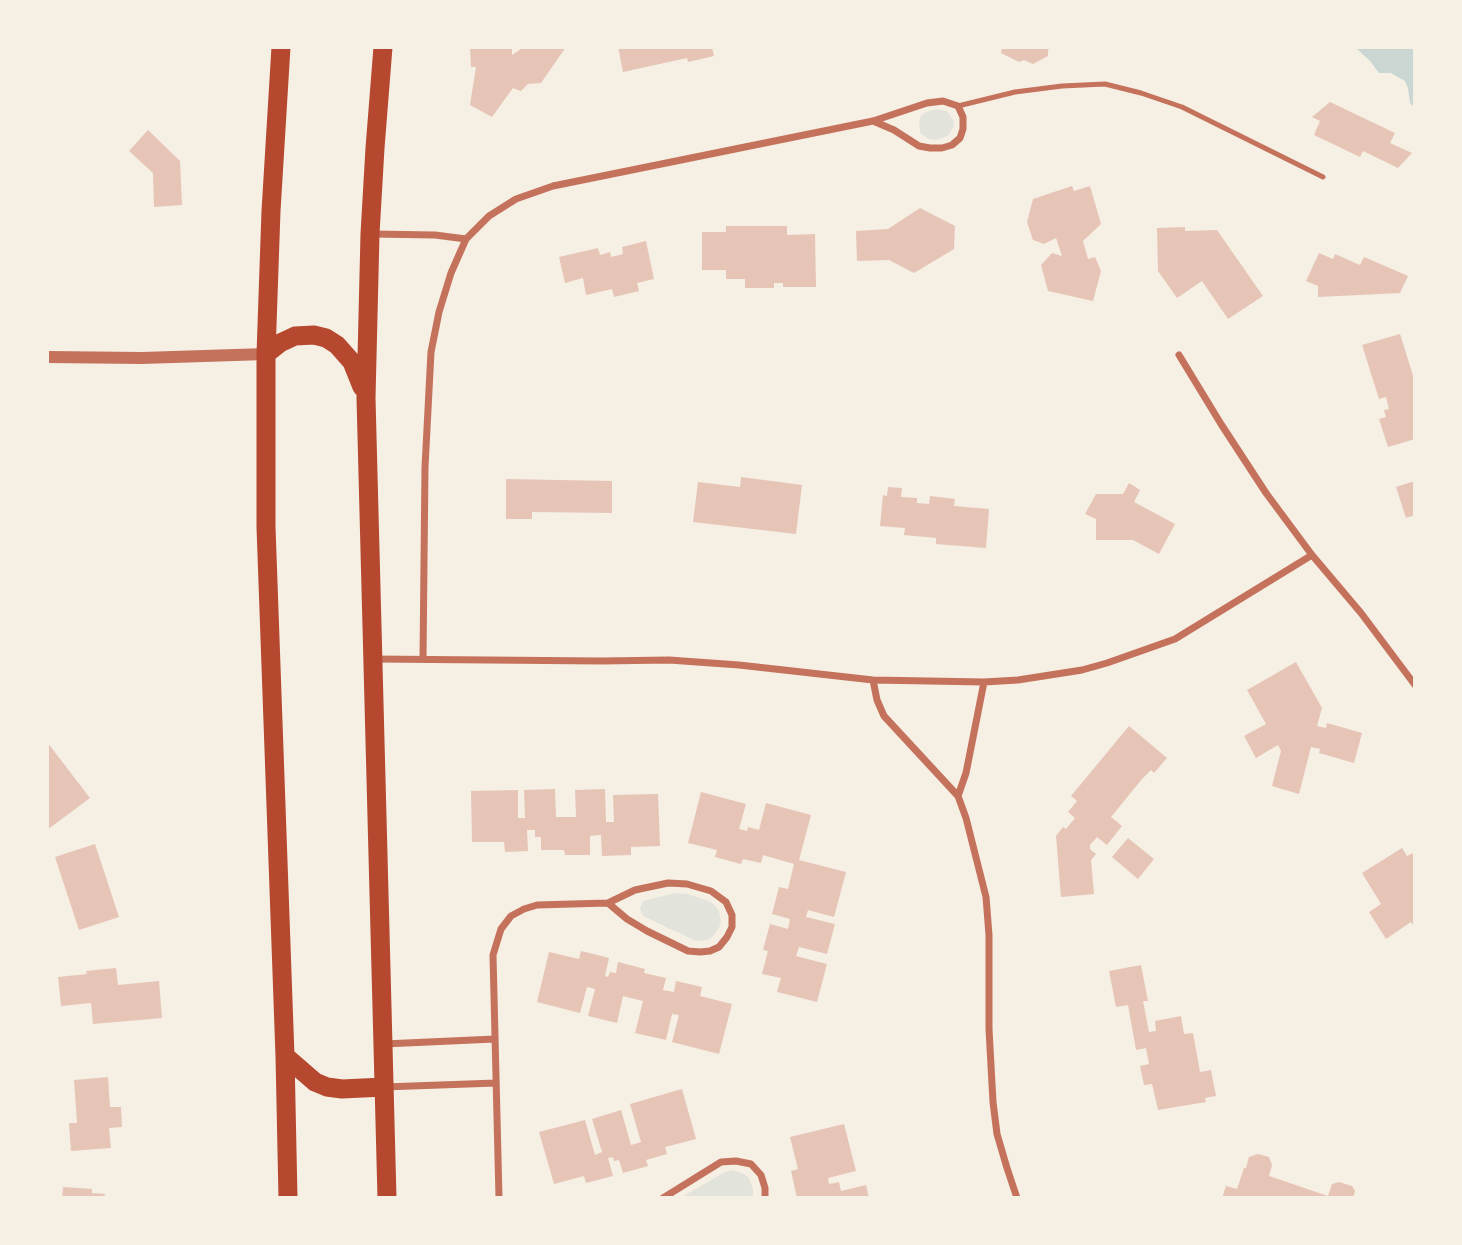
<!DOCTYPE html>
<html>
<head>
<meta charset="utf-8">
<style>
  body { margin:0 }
  #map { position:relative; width:1462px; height:1245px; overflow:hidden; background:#f6efe4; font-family:Karla,sans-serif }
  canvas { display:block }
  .frame { position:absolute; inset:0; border:49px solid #f6efe4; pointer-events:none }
</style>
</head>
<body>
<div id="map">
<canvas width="1462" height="1245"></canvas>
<div class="frame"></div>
</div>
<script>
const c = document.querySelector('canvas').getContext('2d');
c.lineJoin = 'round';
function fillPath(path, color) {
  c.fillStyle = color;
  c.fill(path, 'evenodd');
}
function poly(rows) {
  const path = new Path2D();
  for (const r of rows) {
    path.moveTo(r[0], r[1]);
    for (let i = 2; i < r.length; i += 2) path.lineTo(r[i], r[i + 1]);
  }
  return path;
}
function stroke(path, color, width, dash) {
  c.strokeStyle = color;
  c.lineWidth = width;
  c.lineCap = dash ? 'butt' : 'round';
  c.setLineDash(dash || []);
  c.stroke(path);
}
fillPath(poly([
  [936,109,947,111,954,121,954,126,948,136,936,140,929,139,920,133,919,120,922,115,928,111],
  [675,893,688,894,711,902,715,906,719,911,721,922,719,928,712,937,707,940,696,941,643,916,640,909,643,901],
  [733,1170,744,1174,749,1178,753,1189,753,1198,680,1198,725,1172]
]), '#e2e4dc');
fillPath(poly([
  [1355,47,1415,47,1415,108,1410,103,1408,88,1405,81,1391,73,1379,73,1370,61]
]), '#c9d6d2');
fillPath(poly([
  [470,47,512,47,512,55,524,47,566,47,541,83,528,84,521,91,513,88,492,117,470,105,476,67,471,67],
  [618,47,712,47,714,56,688,62,687,58,623,72],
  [1002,47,1053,47,1048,50,1048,56,1033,64,1024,60,1019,62,1001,53],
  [1330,102,1395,133,1390,143,1412,153,1398,168,1363,151,1360,157,1314,135,1320,121,1312,117],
  [148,130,180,161,182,205,154,207,153,173,129,151],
  [1072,186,1074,191,1090,186,1101,224,1083,241,1088,259,1095,257,1101,271,1093,301,1048,291,1041,265,1052,253,1062,256,1056,238,1044,244,1033,240,1027,222,1033,199],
  [920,208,955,226,954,249,914,273,889,260,857,261,856,231,888,229],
  [726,226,787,226,787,235,815,234,816,287,783,287,783,283,774,283,774,288,745,288,745,279,726,279,726,270,702,270,702,232,726,232],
  [1185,227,1185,231,1217,230,1263,296,1228,319,1202,281,1177,298,1158,271,1157,228],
  [646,241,654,279,637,283,639,291,614,297,612,289,586,295,583,278,565,283,559,257,598,248,600,255,610,252,611,257,623,254,622,247],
  [1319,253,1333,259,1335,254,1360,265,1364,257,1408,276,1400,293,1318,297,1318,286,1306,281],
  [1400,334,1415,382,1415,439,1388,447,1379,419,1386,417,1384,410,1389,409,1386,397,1379,399,1362,345],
  [741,477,802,485,796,534,693,522,698,482,740,487],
  [506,479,612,481,612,513,532,512,532,519,506,519],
  [1415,481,1415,515,1406,518,1396,487],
  [1129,483,1140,490,1134,502,1175,524,1159,554,1133,540,1096,540,1096,519,1085,514,1096,494,1123,494],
  [888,487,902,488,901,497,917,498,917,503,929,504,930,496,955,499,954,506,989,509,986,548,936,544,936,538,904,535,905,528,880,526,883,495,887,496],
  [1296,662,1322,708,1317,726,1326,728,1327,723,1362,733,1354,763,1319,753,1320,749,1311,747,1299,794,1272,786,1281,751,1278,745,1256,758,1244,736,1266,724,1247,690],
  [1129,726,1167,758,1154,773,1151,770,1142,779,1111,817,1122,826,1107,845,1097,837,1090,845,1090,849,1096,854,1091,860,1094,894,1061,897,1056,836,1063,827,1066,829,1075,818,1068,812,1077,801,1071,796],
  [47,742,90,798,47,830],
  [555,789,556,817,576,817,575,790,605,789,606,822,614,822,613,795,658,794,660,846,631,847,631,855,602,856,601,835,590,836,590,855,565,855,564,850,541,850,541,837,535,837,535,830,527,830,528,851,505,852,504,842,472,842,471,791,518,790,518,818,525,818,524,790],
  [701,792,746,804,739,829,747,831,748,827,759,830,766,803,811,815,799,860,846,872,834,917,808,910,806,917,835,924,827,954,799,947,796,956,827,964,817,1002,777,992,781,978,762,974,768,951,763,950,770,924,788,929,790,919,772,914,779,887,788,889,794,864,763,855,761,863,743,859,741,864,715,857,717,850,688,843],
  [1128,838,1154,859,1138,879,1112,857],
  [95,844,119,917,79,930,55,857],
  [1402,848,1407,856,1413,853,1415,856,1415,928,1411,922,1386,939,1369,912,1381,904,1362,873],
  [581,951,609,958,605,976,608,977,610,972,616,973,618,962,645,969,644,973,666,978,663,990,674,992,676,981,702,987,700,996,732,1004,719,1054,672,1042,679,1015,672,1014,666,1040,635,1033,643,1001,623,996,617,1023,588,1016,595,989,587,987,580,1013,537,1002,549,952,579,959],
  [1141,965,1148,1001,1143,1001,1149,1032,1156,1031,1155,1021,1181,1016,1184,1034,1193,1033,1200,1072,1211,1070,1216,1096,1205,1098,1206,1102,1158,1110,1152,1084,1144,1085,1140,1066,1149,1064,1146,1048,1136,1050,1128,1005,1116,1007,1109,971],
  [116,968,118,985,159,981,162,1018,93,1024,91,1003,61,1006,58,977,87,974,86,971],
  [108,1077,110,1107,121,1107,122,1127,109,1128,111,1148,71,1151,69,1123,77,1123,74,1080],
  [682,1089,696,1139,665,1147,667,1154,646,1160,648,1166,623,1173,619,1160,614,1161,613,1157,608,1158,613,1176,586,1183,584,1176,554,1184,539,1132,585,1120,595,1155,602,1152,592,1119,621,1110,631,1145,641,1142,630,1104],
  [844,1124,856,1171,828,1178,829,1184,839,1182,841,1191,866,1185,869,1198,797,1198,791,1171,798,1169,790,1137],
  [1258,1154,1269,1157,1272,1165,1269,1176,1328,1196,1332,1184,1339,1182,1352,1186,1355,1191,1353,1198,1222,1198,1226,1186,1237,1189,1244,1168,1246,1168,1249,1157],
  [63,1187,92,1189,92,1193,105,1194,104,1198,62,1198]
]), '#e6c5b7');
stroke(poly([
  [958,106,1015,92,1062,86,1105,84,1141,93,1182,107,1323,177]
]), '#c5725c', 5);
stroke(poly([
  [372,234,435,235,466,239],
  [1179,355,1221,424,1266,493,1312,555,1361,613,1415,685],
  [374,659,602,661,669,660,739,665,873,680,984,682,1018,680,1082,670,1107,663,1175,639,1312,555],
  [423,659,425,467,431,352,439,312,451,273,466,239,489,216,516,199,553,186,873,121,927,103,943,101,958,106,963,117,963,129,960,138,952,145,942,148,930,148,919,146,894,130,873,121],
  [873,680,877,700,884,716,958,796,966,818,986,897,989,935,989,1029,993,1102,997,1134,1007,1168,1017,1198],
  [958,796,966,773,984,682],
  [384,1044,495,1039],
  [384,1087,496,1083],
  [499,1198,493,955,501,929,511,916,524,909,537,905,608,903,627,919,647,931,688,951,700,952,710,951,719,947,727,937,732,927,732,915,726,902,711,891,687,884,668,883,635,890,608,903],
  [663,1198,721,1162,736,1161,751,1164,761,1175,765,1188,765,1198]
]), '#c5725c', 7);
stroke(poly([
  [47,357,142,358,266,354]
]), '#c5725c', 12);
stroke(poly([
  [281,47,271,211,266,354,266,527,285,1056,288,1198],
  [383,47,375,148,370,234,366,398,387,1198],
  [266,354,280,343,295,336,314,335,326,338,337,345,352,362,362,387],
  [285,1056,315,1082,327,1087,342,1089,384,1087]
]), '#b5482f', 19);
</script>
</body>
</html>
